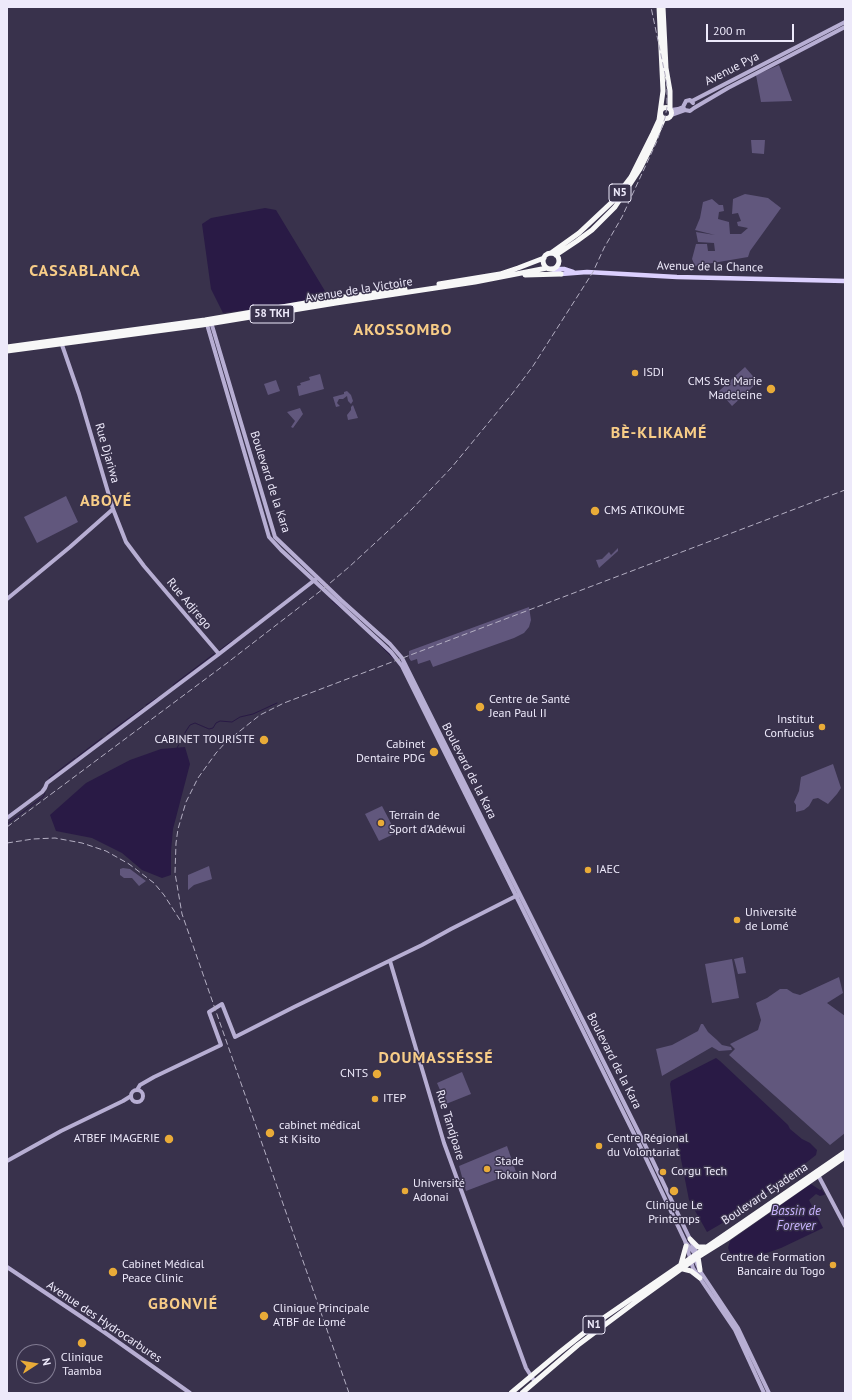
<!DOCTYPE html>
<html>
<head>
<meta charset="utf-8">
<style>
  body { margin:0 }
  #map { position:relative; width:852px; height:1400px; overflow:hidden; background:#39324c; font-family:"PT Sans",sans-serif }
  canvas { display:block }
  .frame { position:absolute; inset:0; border:8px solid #ede9fa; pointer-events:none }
  .north { position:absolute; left:16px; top:1344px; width:40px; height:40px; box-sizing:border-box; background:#39324c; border:1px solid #817b92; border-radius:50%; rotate:78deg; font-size:11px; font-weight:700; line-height:16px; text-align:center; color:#ede9fa }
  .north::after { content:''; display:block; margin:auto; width:14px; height:18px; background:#e9ab38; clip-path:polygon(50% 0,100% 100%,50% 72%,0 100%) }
  .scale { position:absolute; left:706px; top:24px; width:88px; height:18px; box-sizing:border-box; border:2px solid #ede9fa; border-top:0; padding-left:5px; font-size:12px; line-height:14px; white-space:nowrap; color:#ede9fa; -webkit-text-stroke:3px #39324c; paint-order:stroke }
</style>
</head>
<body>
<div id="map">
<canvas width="852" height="1400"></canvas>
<div class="frame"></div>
<div class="north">N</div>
<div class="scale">200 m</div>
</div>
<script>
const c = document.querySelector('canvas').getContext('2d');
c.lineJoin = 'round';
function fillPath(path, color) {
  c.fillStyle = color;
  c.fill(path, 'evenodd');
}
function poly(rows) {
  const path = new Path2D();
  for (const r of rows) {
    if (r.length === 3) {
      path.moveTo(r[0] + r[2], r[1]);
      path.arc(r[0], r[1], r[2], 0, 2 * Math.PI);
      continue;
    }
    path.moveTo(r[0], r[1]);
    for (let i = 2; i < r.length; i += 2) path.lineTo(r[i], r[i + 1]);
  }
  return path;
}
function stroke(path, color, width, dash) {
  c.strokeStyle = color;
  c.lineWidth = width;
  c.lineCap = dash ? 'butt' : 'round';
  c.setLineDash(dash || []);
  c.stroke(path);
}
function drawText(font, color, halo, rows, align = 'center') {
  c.font = font + ' "PT Sans",sans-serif';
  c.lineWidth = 3;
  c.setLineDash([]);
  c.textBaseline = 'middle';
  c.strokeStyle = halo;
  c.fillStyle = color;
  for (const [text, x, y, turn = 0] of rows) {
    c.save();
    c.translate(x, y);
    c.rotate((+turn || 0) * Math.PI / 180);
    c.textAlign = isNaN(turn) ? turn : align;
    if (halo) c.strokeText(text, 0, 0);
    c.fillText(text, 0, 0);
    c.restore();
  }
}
fillPath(poly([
  [779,65,792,101,761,102,756,75],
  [751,140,765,140,764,154,752,153],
  [745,194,768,198,781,208,750,251,748,257,695,266,692,259,696,244,707,244,708,251,715,251,714,243,698,242,696,232,715,235,695,230,700,218,703,202,712,199,719,205,723,205,724,211,719,212,718,219,729,222,730,234,741,234,748,228,738,226,737,222,741,221,738,213,732,214,733,199],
  [745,367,758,382,732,406,719,391],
  [320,374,324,389,299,396,297,386,301,385,300,383,310,380,309,377],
  [276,380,280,391,268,395,264,384],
  [347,391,351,395,353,401,351,404,348,401,347,396,343,399,339,399,337,403,340,406,336,407,333,397,344,394,344,392],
  [353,405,358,418,348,420,347,415,351,410,351,407],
  [300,408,303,414,293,428,291,427,295,421,287,412],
  [66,496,78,522,37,543,24,517],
  [618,548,618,551,599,568,596,560,602,559,609,552,611,555],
  [529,607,531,620,529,627,524,633,514,638,433,667,430,660,418,664,417,659,411,661,409,658,409,651],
  [833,764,841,788,837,794,828,804,818,798,813,799,809,806,804,810,796,812,796,805,794,802,799,791,801,777],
  [382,806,396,833,379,841,365,814],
  [209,866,212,879,194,885,188,890,188,875],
  [123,868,130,869,146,881,139,886,132,878,124,878,120,875,120,869],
  [743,957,746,973,738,974,734,959],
  [732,959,739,998,712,1003,705,964],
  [839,977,843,993,827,1003,845,1016,845,1133,830,1145,729,1055,735,1049,730,1044,758,1030,761,1020,756,1003,767,998,780,989,787,989,793,993,800,995],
  [701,1024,703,1024,708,1032,717,1040,722,1045,731,1047,732,1050,719,1051,712,1047,662,1076,656,1049,672,1045,698,1031],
  [462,1072,471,1094,446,1104,437,1083],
  [507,1146,516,1172,466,1191,459,1166]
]), '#61577d');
fillPath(poly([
  [265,208,276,210,328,296,269,307,223,313,211,289,202,224,211,218],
  [185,747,190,764,173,829,171,851,171,875,162,878,142,870,122,853,92,838,56,831,50,815,86,783,130,760,161,749],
  [716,1058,720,1061,788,1125,790,1129,802,1139,810,1143,817,1150,816,1155,784,1180,738,1214,707,1232,689,1200,678,1144,670,1084,671,1081],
  [811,1184,820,1190,822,1189,822,1190,825,1194,824,1195,820,1196,816,1194,809,1200,823,1228,781,1248,755,1257,734,1257,731,1255,728,1248,730,1241]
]), '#291a45');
stroke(poly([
  [332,601,342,609],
  [374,639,393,658],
  [220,650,232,641],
  [173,685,214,654],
  [146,705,157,698],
  [107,734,143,708],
  [177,748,186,731,190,725,195,723,209,729,213,728,216,723,220,721,232,722,240,717,253,714,277,703],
  [77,757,102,738],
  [49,778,75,758],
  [7,824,43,797,45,793]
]), '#291a45', 1);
stroke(poly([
  [692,101,845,22],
  [683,107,685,110,690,111,694,108,728,88,845,27],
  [683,107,686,101,690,100,693,103],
  [671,110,678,109,683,107],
  [671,115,685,110],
  [206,321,269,537,281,550,391,652,402,666,642,1150,685,1241,693,1268,735,1330,764,1393],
  [211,322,275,537,341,600,390,644,402,658,649,1153,698,1256],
  [61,342,79,394,113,509,126,542,144,566,219,654],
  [7,599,70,547,113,509],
  [7,818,42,792,45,788,47,783,219,654,316,579],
  [390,961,444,1143,526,1368,535,1382],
  [137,1096,6],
  [137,1090,140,1085,154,1077,221,1045,209,1012,222,1004,235,1037,294,1007,422,945,451,929,518,895],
  [7,1161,61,1131,123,1101,131,1096],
  [817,1173,845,1226],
  [686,1243,696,1255],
  [694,1257,700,1271,738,1328,769,1393],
  [7,1267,104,1332,190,1393]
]), '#b7aed3', 4);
stroke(poly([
  [552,269,561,274,587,272,677,277,845,281],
  [555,269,564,269,573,272]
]), '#dbcffe', 4.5);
stroke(poly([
  [663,7,666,68,670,91,670,109],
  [666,113,5.5],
  [551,261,8],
  [551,253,579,233,612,202,631,177,653,133,659,120,663,91,659,7],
  [556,255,577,241,592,230,615,207,640,169,650,149,664,118],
  [525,275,561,274],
  [439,284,500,274,518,268,544,258],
  [7,347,205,320,329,299,405,289],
  [7,351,202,325,336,303,475,282,547,268],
  [690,1239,698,1247,705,1247],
  [698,1257,700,1270],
  [681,1264,686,1246],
  [683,1269,691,1271,700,1278],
  [511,1393,560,1352,599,1321,845,1152],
  [522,1393,578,1345,634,1303,695,1259,727,1239,845,1157]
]), '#f7f7f7', 5);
stroke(poly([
  [7,827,227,663,323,589,349,567,412,509,452,467,512,394,533,366,593,272,604,248,622,217,657,141,665,118,667,107,667,87,666,79,651,7],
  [7,843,33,839,55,838,82,843,106,851,129,864,154,883,164,895,180,920],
  [349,1393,182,914,175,873,176,843,178,829,186,802,198,778,216,753,226,742,260,715,284,703,845,490]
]), '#b4afc3', 1, [6, 3]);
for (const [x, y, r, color] of [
  [635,373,4,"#e9ab38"],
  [771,389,5,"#e9ab38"],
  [595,511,5,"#e9ab38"],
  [480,707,5,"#e9ab38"],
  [822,727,4,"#e9ab38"],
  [264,740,5,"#e9ab38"],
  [434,752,5,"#e9ab38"],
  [381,823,4,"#e9ab38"],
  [588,870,4,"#e9ab38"],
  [737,920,4,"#e9ab38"],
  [377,1074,5,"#e9ab38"],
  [375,1099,4,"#e9ab38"],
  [270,1133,5,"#e9ab38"],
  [169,1139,5,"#e9ab38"],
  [599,1146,4,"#e9ab38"],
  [487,1169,4,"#e9ab38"],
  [663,1172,4,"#e9ab38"],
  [405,1191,4,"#e9ab38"],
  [674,1191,5,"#e9ab38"],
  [833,1265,4,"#e9ab38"],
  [113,1272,5,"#e9ab38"],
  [264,1316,5,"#e9ab38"],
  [82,1343,5,"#e9ab38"]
]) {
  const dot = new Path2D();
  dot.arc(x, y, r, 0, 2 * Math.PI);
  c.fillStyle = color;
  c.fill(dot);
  stroke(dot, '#39324c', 1.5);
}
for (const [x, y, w] of [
  [620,193,22],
  [272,314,44],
  [594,1325,22]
]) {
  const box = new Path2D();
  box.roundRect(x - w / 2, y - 9, w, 18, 3);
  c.fillStyle = '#39324c';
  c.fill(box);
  stroke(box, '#ede9fa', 1);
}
drawText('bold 11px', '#ede9fa', null, [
  ["N5",620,193],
  ["58 TKH",272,314],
  ["N1",594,1325]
]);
drawText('12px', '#ede9fa', '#39324c', [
  ["Avenue Pya",732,69,-27],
  ["Avenue de la Chance",710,267,1],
  ["Avenue de la Victoire",359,290,-9],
  ["Rue Djariwa",107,453,74],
  ["Boulevard de la Kara",270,482,72],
  ["Rue Adjrego",189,604,50],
  ["Boulevard de la Kara",469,771,63],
  ["Boulevard de la Kara",614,1061,63],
  ["Rue Tandjoare",450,1125,73],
  ["Boulevard Eyadema",765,1194,-34],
  ["Avenue des Hydrocarbures",104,1322,34]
]);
drawText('12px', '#ede9fa', '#39324c', [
  ["ISDI",643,373],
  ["CMS Ste Marie",762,382,"right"],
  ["Madeleine",762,396,"right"],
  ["CMS ATIKOUME",604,511],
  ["Centre de Santé",489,700],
  ["Jean Paul II",489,714],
  ["Institut",814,720,"right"],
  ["Confucius",814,734,"right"],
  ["CABINET TOURISTE",255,740,"right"],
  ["Cabinet",425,745,"right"],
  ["Dentaire PDG",425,759,"right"],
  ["Terrain de",389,816],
  ["Sport d'Adéwui",389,830],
  ["IAEC",596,870],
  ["Université",745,913],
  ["de Lomé",745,927],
  ["CNTS",368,1074,"right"],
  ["ITEP",383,1099],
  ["cabinet médical",279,1126],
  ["st Kisito",279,1140],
  ["ATBEF IMAGERIE",160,1139,"right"],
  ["Centre Régional",607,1139],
  ["du Volontariat",607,1153],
  ["Stade",495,1162],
  ["Tokoin Nord",495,1176],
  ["Corgu Tech",671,1172],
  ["Université",413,1184],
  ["Adonai",413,1198],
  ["Clinique Le",674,1206,"center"],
  ["Printemps",674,1220,"center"],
  ["Centre de Formation",825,1258,"right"],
  ["Bancaire du Togo",825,1272,"right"],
  ["Cabinet Médical",122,1265],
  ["Peace Clinic",122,1279],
  ["Clinique Principale",273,1309],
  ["ATBF de Lomé",273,1323],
  ["Clinique",82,1358,"center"],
  ["Taamba",82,1372,"center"]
], 'left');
drawText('italic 13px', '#c7b2fe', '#39324c', [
  ["Bassin de",796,1211],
  ["Forever",796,1226]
]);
c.letterSpacing = '1px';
drawText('bold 16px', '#f8cd87', '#39324c', [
  ["CASSABLANCA",85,271],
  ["AKOSSOMBO",403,330],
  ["BÈ-KLIKAMÉ",659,433],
  ["ABOVÉ",106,501],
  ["DOUMASSÉSSÉ",436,1058],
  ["GBONVIÉ",183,1304]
]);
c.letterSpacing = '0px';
</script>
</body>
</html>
